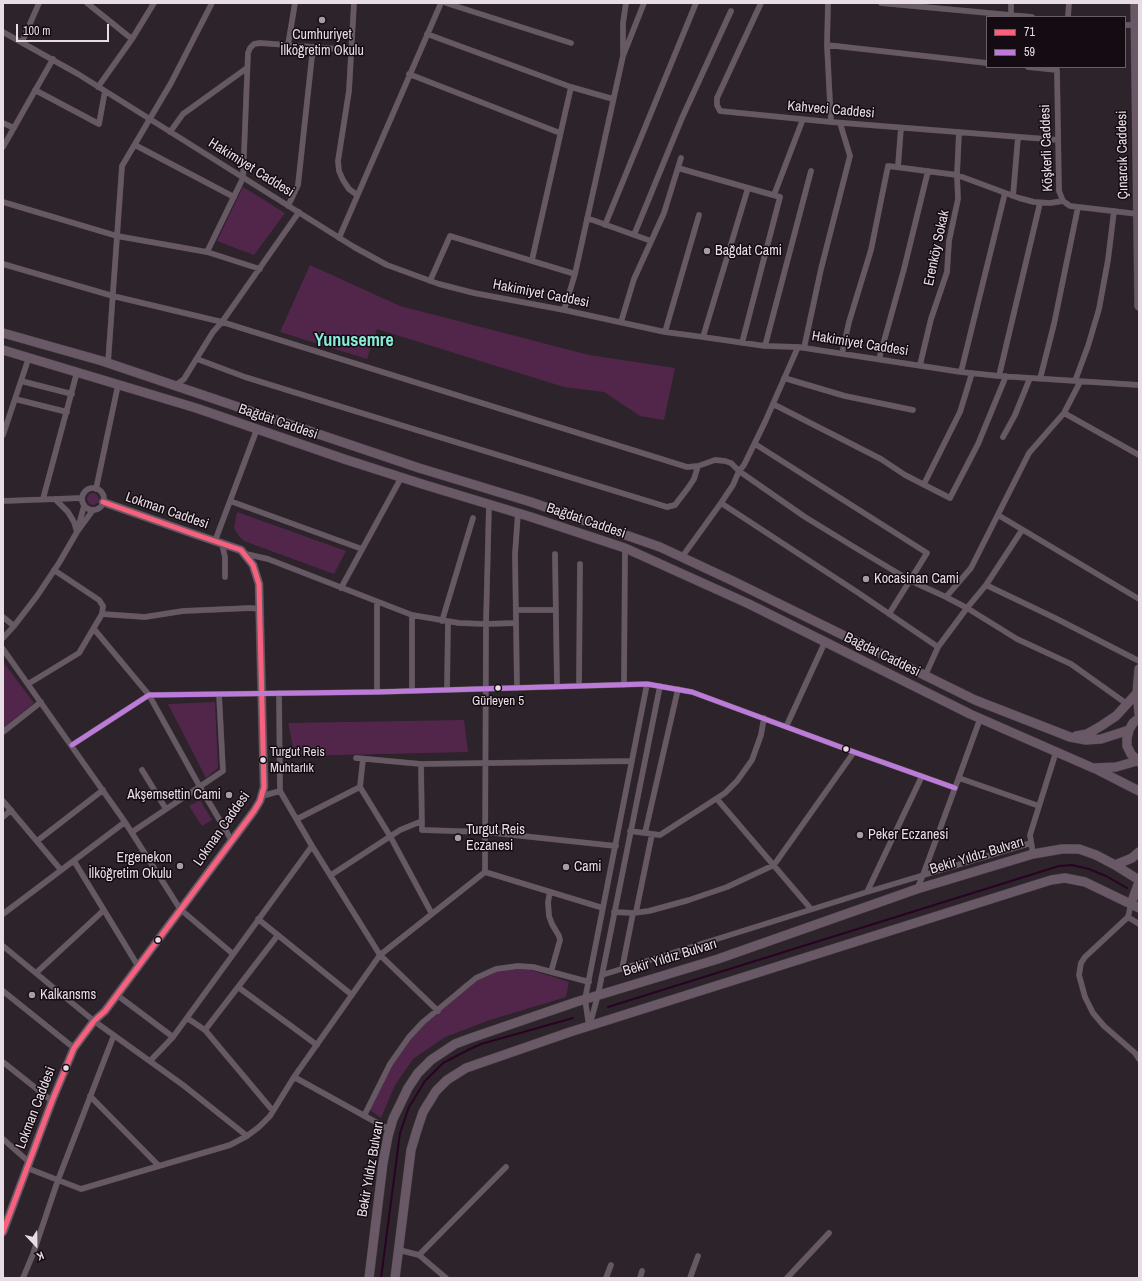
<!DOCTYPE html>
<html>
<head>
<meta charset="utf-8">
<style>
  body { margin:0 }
  #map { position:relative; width:1142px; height:1281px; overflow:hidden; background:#2d232b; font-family:"Archivo Narrow",sans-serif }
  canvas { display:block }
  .frame { position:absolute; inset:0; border:4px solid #e8dce5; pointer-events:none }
  .legend { position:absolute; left:986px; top:16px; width:140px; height:52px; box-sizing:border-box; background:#140c12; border:1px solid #695f66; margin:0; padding:5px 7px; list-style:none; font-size:12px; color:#e8dce5 }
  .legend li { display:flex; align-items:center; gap:8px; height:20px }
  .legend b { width:20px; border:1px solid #695f66 }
  .north { position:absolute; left:16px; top:1225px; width:40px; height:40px; -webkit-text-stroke:3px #140c12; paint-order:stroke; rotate:158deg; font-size:11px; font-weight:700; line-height:16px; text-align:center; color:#e8dce5 }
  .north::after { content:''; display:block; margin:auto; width:14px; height:18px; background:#e8dce5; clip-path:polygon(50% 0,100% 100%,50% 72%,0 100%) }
  .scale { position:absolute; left:16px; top:24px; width:93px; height:18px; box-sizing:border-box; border:2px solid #e8dce5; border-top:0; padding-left:5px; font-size:12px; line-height:14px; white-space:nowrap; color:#e8dce5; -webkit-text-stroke:3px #140c12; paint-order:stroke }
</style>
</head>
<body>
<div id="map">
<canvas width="1142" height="1281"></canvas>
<div class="frame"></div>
<ul class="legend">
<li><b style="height:5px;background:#f8607d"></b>71</li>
<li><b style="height:5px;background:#bd7bd9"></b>59</li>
</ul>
<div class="north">K</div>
<div class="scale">100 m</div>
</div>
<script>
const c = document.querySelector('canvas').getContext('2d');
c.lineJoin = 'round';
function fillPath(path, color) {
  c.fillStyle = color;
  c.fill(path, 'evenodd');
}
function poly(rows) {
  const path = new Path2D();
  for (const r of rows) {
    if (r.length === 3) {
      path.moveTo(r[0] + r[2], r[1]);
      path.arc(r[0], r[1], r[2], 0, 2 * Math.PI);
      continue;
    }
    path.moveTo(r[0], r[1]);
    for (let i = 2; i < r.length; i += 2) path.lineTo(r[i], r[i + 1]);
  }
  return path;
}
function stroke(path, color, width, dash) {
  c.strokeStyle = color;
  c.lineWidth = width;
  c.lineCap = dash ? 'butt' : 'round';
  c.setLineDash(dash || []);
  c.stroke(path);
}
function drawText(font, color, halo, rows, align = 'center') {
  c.font = font + ' "Archivo Narrow",sans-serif';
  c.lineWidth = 3;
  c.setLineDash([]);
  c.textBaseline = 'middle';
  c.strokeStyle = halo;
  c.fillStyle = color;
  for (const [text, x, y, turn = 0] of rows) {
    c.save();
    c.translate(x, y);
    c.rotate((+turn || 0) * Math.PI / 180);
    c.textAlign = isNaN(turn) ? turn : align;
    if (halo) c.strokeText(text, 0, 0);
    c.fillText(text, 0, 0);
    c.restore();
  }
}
fillPath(poly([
  [243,187,285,213,254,255,217,241],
  [310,265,400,306,589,355,675,368,664,420,640,416,604,392,564,387,377,329,367,359,280,332],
  [93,499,6],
  [237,512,346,551,334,574,244,541,238,535,234,528],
  [3,662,34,703,3,728],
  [215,702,218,768,206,778,168,704],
  [464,720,468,752,295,756,288,723],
  [200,800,212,820,202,826,189,806],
  [525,968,569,982,566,997,490,1020,445,1037,413,1059,395,1085,381,1118,370,1110,372,1097,402,1044,464,983,498,970]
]), '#52264b');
stroke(poly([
  [608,1007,1059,866,1072,865,1089,869,1106,876,1127,888],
  [381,1278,400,1133,409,1107,425,1081,443,1063,470,1049,481,1044,573,1018]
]), '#280323', 2);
const street = poly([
  [87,3,132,39],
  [354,3,349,91,338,161,339,171,343,180,349,189,357,195],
  [446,3,571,43],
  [761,3,717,98,717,105,720,111,831,122,1058,140],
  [828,3,827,45,831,122],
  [881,3,1032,17],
  [1011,15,1011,3],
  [1068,17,1069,3],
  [1125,25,1135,25],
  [3,32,78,74,354,247,387,265,439,284,474,293,564,310,665,332,703,337,765,346,798,347,961,372,999,376,1139,385],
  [427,34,571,87,613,99],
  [22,42,39,3],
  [288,45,295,3],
  [827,45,987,63],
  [623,54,623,23,626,3],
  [1028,67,1057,70,1059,191,1063,201,1070,206,1138,214],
  [409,74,560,133],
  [98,87,132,39,154,3],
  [35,90,99,124,105,91],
  [3,123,14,128],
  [170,132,183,114,247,68],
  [135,145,234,197],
  [3,147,53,59],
  [898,166,901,128],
  [678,168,780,197,742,343],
  [774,195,803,119],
  [1013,196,1018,137],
  [3,202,117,236,207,252,260,269],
  [288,206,298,185,313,47],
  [587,218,651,241],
  [605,225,696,3],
  [634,235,682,118,731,11],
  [339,238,441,3],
  [207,252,243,178,248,53,250,48,254,44,260,43,352,50],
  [532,260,571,87],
  [3,264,113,296,222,322,299,212],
  [430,281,450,236,575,274],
  [564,310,575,274,623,56,644,3],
  [621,322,634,279,664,213,681,158],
  [665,332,699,215],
  [703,337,748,188],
  [765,346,811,171],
  [804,348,821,269,850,156,840,123],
  [842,354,849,322,871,250,888,166,957,175,1019,198,1034,202,1050,203,1063,201],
  [197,359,245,377,371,416,667,507,675,505,688,488,694,479,698,466],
  [879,359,904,269,928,171],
  [108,363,122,166,171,83,212,3],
  [920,365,931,319,947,272,949,241,958,199,957,175,959,132],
  [961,372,1005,193],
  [999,376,1040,203],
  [784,378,845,396,913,410],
  [1040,379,1054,324,1078,207],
  [21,381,72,394],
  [1075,381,1088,346,1099,309,1108,260,1114,211],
  [176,385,184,379,213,332,222,322,687,467,698,466,715,460,725,461,731,463,739,471,805,517,859,550,911,581,946,597,967,608,1017,639,1071,664,1127,704],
  [15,399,67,412],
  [773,404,881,459,905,475,950,498,978,444,1006,376],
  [1064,413,1139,455],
  [3,435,29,357],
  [1003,437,1015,415,1030,378],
  [755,444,927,553,889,614],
  [924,484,960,412,972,373],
  [93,499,11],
  [96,489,118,385],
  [43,499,77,372],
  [55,499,68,512,74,522,77,532],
  [3,501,82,498],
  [230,501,362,549],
  [721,503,857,592,938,647,925,676],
  [998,515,1139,599],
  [78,528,84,506],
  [215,541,257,429],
  [222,544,225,557,225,577],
  [246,554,268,559,412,615,459,623,486,624,516,623],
  [555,554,557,686],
  [682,557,721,503,733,485,739,471,744,465,765,422,798,347],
  [986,585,1055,618,1139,661],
  [341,588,401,478],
  [946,597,971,568,1029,453,1064,413,1080,382],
  [516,610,556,610],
  [102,614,145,617,183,611,251,608,259,609],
  [412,615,412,691],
  [3,617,14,626],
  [442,621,473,518],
  [94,629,149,695,200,787,232,841],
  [3,638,14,626,37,596,59,563,77,532,93,510],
  [938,647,967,608,986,585,1022,530],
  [3,649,125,822,180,909,233,954],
  [28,684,79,653,102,614,103,606,99,600,54,570],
  [624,685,625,548],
  [579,686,580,564],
  [517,688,515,554,518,513],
  [447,690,448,622],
  [377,692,377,602],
  [786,727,825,642],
  [3,732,41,702],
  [72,745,149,695,377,692,647,684,692,692,854,752,955,788],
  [356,758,421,764,632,761],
  [421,764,422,830,485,832,616,846],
  [142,770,166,809],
  [959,778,1039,806],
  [360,787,390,836,432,914],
  [280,791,312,846,380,955,438,1011],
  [262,796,280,791,279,693],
  [717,799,811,909],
  [3,801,61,870],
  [3,817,11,810],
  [297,819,360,787,363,759],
  [630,831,660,835,725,793,737,781,752,760,761,735,764,718],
  [132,832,223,771,219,694],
  [645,833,678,689],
  [37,841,103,790],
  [1033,854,1030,835,1056,752],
  [74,861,138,966],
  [485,872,486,624,489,504],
  [485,872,603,908],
  [331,875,400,830,422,821],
  [917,889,923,875,955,788,980,719],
  [550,892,548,902,549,916,552,924,559,936,560,940,551,972],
  [867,892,922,776],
  [614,912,633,913,649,911,689,900,727,887,774,865,854,752],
  [636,912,652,834],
  [3,914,125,822],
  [1128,917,1131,904],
  [258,919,352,995],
  [1139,924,1128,917,1085,957,1081,963,1079,975,1085,997,1093,1013,1104,1026,1135,1053,1139,1059],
  [3,946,94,1021,183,1085,247,1136],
  [622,969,633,913],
  [36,973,104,910],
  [602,975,867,892,1031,843],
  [238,987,317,1045],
  [3,991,74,1048],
  [117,995,173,1037],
  [187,1018,205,1030,273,1111],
  [590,1024,598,995,660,686],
  [589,1026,585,999,647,684],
  [205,1030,278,935],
  [150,1061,173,1037,312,846],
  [3,1062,52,1101],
  [294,1077,390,1130],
  [90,1096,159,1166],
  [364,1116,390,1064,409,1037,423,1022,476,978,496,969,518,966,533,967,589,982],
  [3,1139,29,1162],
  [27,1168,81,1189,230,1145,247,1136,259,1127,270,1116,294,1077,380,955,485,872],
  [399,1250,419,1255,446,1278],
  [419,1255,506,1167],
  [23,1278,33,1254,58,1180,114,1035],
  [606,1278,611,1265],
  [640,1278,642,1271],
  [690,1278,698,1256],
  [787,1278,829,1233]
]);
const secondary = poly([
  [3,1232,52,1101,74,1048,94,1021,105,1011,254,811,260,801,264,787,259,584,253,565,241,550,191,533,103,502]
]);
const primary = poly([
  [1135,3,1139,306],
  [3,333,102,361,419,468,531,502,660,547,733,581,975,700,1070,737,1086,740,1101,739,1129,730],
  [3,350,196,408,344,459,422,484,531,517,625,548,749,604,970,714,1093,768,1116,767,1137,761],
  [1139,669,1137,693,1139,713],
  [1139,718,1133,723,1129,730,1127,738,1127,746,1131,754,1139,762],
  [1076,736,1087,734,1101,726,1116,716,1137,693],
  [1094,768,1139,791],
  [1115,865,1132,858,1139,852],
  [1131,904,1139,882],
  [369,1278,383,1163,388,1136,393,1119,408,1088,418,1073,431,1060,455,1044,471,1038,576,1002,718,959,917,889,1033,854,1062,849,1079,849,1096,855,1115,865,1139,880],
  [395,1278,411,1150,417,1130,423,1112,436,1091,447,1080,466,1068,570,1032,1051,880,1065,878,1085,882,1139,908]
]);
stroke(street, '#463e44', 6);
stroke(secondary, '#463e44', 9);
stroke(primary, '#463e44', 10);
stroke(street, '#675964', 5.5);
stroke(secondary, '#695a67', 8);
stroke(primary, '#695966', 9);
stroke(poly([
  [3,1232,52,1101,74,1048,94,1021,105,1011,254,811,260,801,264,787,259,584,253,565,241,550,191,533,103,502]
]), '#f8607d', 5);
stroke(poly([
  [72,745,149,695,377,692,647,684,692,692,854,752,955,788]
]), '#bd7bd9', 5);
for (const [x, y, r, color] of [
  [322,20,4,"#a79ba4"],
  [707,251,4,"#a79ba4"],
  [866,579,4,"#a79ba4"],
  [498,688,3.5,"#e8dce5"],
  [846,749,3.5,"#e8dce5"],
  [263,760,3.5,"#e8dce5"],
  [229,795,4,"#a79ba4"],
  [860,835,4,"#a79ba4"],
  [458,838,4,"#a79ba4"],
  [180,866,4,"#a79ba4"],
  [566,867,4,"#a79ba4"],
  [158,940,3.5,"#e8dce5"],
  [32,995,4,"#a79ba4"],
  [66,1068,3.5,"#e8dce5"]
]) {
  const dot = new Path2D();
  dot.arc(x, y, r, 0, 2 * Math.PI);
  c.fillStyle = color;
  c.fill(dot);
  stroke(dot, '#140c12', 1.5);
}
drawText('13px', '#e8dce5', '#140c12', [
  ["Gürleyen 5",498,702],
  ["Turgut Reis",270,753,"left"],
  ["Muhtarlık",270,769,"left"]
]);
drawText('14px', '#e8dce5', '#140c12', [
  ["Cumhuriyet",322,35,"center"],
  ["İlköğretim Okulu",322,51,"center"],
  ["Bağdat Cami",715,251],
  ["Kocasinan Cami",874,579],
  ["Akşemsettin Cami",221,795,"right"],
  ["Turgut Reis",466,830],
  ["Eczanesi",466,846],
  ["Peker Eczanesi",868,835],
  ["Ergenekon",172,858,"right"],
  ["İlköğretim Okulu",172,874,"right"],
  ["Cami",574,867],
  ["Kalkansms",40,995]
], 'left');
drawText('14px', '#e8dce5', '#140c12', [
  ["Kahveci Caddesi",831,110,5],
  ["Köşkerli Caddesi",1047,148,-92],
  ["Çınarcık Caddesi",1123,155,-91],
  ["Hakimiyet Caddesi",251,168,32],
  ["Erenköy Sokak",937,248,-78],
  ["Hakimiyet Caddesi",541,294,11],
  ["Hakimiyet Caddesi",860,344,9],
  ["Bağdat Caddesi",278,422,19],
  ["Lokman Caddesi",167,511,19],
  ["Bağdat Caddesi",586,521,19],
  ["Bağdat Caddesi",882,655,26],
  ["Lokman Caddesi",222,829,-55],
  ["Bekir Yıldız Bulvarı",977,856,-17],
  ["Bekir Yıldız Bulvarı",670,958,-17],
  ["Lokman Caddesi",36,1108,-69],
  ["Bekir Yıldız Bulvarı",371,1169,-80]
]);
drawText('bold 18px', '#86ecd8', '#140c12', [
  ["Yunusemre",354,341]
]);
</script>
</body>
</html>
